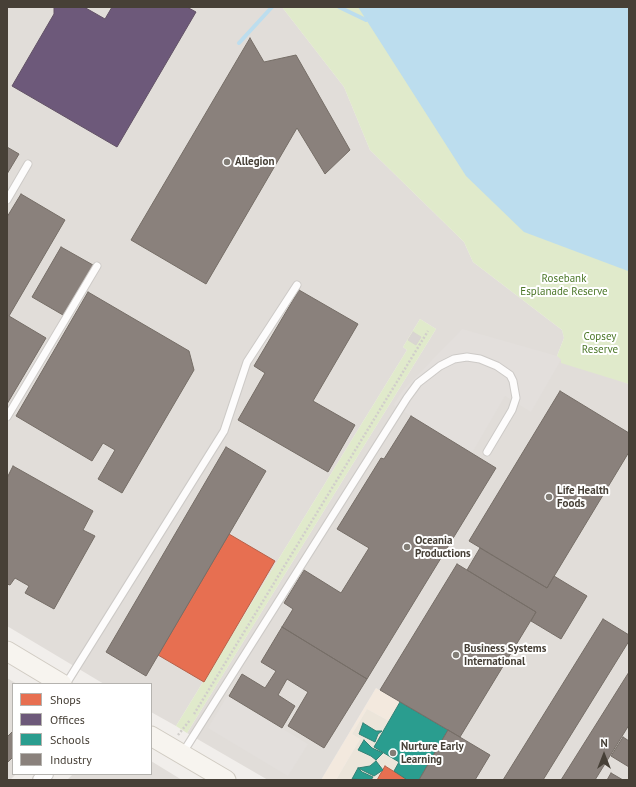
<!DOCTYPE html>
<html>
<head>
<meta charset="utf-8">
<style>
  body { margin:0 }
  #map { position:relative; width:636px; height:787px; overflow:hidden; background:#f1eeeb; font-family:"PT Sans",sans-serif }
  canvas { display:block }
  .frame { position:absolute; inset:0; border:8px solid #474037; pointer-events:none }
  .legend { position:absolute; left:12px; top:683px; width:140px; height:92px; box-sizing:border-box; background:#fff; border:1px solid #b5b3af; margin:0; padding:5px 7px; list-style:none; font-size:12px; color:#474037 }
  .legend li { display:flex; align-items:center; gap:8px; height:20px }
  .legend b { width:20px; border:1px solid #b5b3af }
  .north { position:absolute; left:584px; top:735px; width:40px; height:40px; -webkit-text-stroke:3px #fff; paint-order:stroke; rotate:0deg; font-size:11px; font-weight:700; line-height:16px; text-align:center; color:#474037 }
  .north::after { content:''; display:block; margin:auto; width:14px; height:18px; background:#474037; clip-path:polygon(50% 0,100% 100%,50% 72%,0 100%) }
</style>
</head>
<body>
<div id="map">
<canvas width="636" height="787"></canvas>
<div class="frame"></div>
<ul class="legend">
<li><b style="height:11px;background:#e76f51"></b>Shops</li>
<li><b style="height:11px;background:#6d597a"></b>Offices</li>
<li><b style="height:11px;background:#2a9d8f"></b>Schools</li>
<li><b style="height:11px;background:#8a817c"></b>Industry</li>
</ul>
<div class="north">N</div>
</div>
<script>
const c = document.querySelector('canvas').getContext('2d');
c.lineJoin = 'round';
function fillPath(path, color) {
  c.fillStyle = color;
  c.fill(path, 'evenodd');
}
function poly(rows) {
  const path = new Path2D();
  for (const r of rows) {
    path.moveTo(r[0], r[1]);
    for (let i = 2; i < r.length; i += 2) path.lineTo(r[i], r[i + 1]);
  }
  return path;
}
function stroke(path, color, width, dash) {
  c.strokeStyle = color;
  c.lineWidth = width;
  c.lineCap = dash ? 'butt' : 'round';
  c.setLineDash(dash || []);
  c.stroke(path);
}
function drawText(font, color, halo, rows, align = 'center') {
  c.font = font + ' "PT Sans",sans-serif';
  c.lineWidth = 4;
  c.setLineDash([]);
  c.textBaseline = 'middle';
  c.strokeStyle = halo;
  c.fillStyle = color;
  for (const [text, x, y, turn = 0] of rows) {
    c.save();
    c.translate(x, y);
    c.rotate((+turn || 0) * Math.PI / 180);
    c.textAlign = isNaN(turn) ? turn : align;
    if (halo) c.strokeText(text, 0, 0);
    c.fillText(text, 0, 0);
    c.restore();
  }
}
fillPath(poly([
  [376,688,400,702,389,721,367,709,352,734,360,739,336,780,321,780]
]), '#f3e9de');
fillPath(poly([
  [7,7,282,7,344,87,370,150,464,242,473,262,562,330,564,338,557,356,629,384,629,780,419,780,447,730,376,688,321,780,268,780,187,733,436,329,420,319,403,347,407,350,176,726,151,712,151,684,104,684,7,626],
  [7,678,17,684,13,684,13,774,16,774,10,780,7,780],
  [151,761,182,780,67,780,73,774,151,774]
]), '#e1ddd9');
fillPath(poly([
  [400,702,448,730,419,780,405,780,406,778,385,767,377,780,336,780,360,739,352,734,367,709,389,721]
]), '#ece5da');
fillPath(poly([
  [282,7,629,7,629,384,561,363,561,360,557,356,564,338,562,330,473,262,464,242,370,150,344,87],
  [420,319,436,329,187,733,176,726,407,350,403,347]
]), '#e0eacb');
fillPath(poly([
  [462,329,557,356,561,360,531,412,505,396,472,453,393,405,403,390],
  [227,696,308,744,288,776,208,728]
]), '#e3dfdc');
fillPath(poly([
  [358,7,629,7,628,271,524,232,466,176]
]), '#bcddee');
const shops = poly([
  [229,534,275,561,204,682,158,655,229,534],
  [385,766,406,779,405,780,377,780,385,766]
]);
fillPath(shops, '#e76f51');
stroke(shops, '#b76149', 1);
const offices = poly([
  [54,7,84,7,105,19,112,7,187,7,196,12,117,147,12,86,54,14,54,7]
]);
fillPath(offices, '#6d597a');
stroke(offices, '#625266', 1);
const schools = poly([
  [400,702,448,730,419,780,405,780,406,779,394,771,399,762,374,747,400,702],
  [363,723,376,731,382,731,378,734,375,742,359,734,363,723],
  [364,740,372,748,383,753,376,760,371,756,358,750,364,740],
  [376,761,383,770,374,776,358,768,370,766,376,761],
  [358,768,362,772,373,777,371,780,352,779,358,768]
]);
fillPath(schools, '#2a9d8f');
stroke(schools, '#338175', 1);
const industry = poly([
  [250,38,264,62,296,55,350,150,325,174,297,128,206,284,131,240,250,38],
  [7,147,19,154,7,174,7,147],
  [21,194,65,220,9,316,46,338,7,404,7,217,21,194],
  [61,247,93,265,63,315,32,297,61,247],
  [299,290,358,324,313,401,355,425,328,472,238,420,265,373,254,366,299,290],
  [88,292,189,351,194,370,122,493,98,479,115,450,103,443,92,461,16,416,88,292],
  [560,391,629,433,629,452,547,588,469,541,560,391],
  [411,416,496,468,367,679,282,627,293,609,284,603,304,570,341,593,369,548,337,529,381,458,384,459,411,416],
  [226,447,266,471,146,676,106,652,226,447],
  [13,466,93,511,83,530,95,536,54,609,25,593,29,586,15,578,10,585,7,584,7,478,13,466],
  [480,548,547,588,554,576,587,596,561,639,531,621,536,612,467,570,480,548],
  [457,564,536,612,460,737,380,690,457,564],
  [603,619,629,635,629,641,543,780,503,780,603,619],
  [282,627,367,679,324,748,288,726,308,692,287,679,278,695,295,706,282,728,229,696,242,674,265,688,276,671,261,662,282,627],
  [629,672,629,725,595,780,561,780,629,672],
  [448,730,490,755,475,780,419,780,448,730],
  [13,731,13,757,7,763,7,737,13,731],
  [623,737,629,741,629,767,611,756,623,737],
  [611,773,623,780,607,780,611,773]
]);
fillPath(industry, '#8a817c');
stroke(industry, '#766e67', 1);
stroke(poly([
  [339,7,366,20],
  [239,43,272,7]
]), '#bcddee', 4);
const building = poly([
  [413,332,421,337,416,345,408,340,413,332]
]);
fillPath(building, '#d9d5d2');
stroke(building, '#d9d5d1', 1);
const lane = poly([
  [7,200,28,164],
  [7,417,97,266],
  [66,684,224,431,247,362,297,285],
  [182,754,407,398,418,383,440,366,454,359,467,357,480,359,497,366,510,375,513,381,516,398,512,410,487,452]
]);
const street = poly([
  [40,780,46,774]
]);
const secondary = poly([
  [7,651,62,684],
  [151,736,226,780]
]);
stroke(lane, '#cdcac7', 9);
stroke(street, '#cdcac7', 16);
stroke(secondary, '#d0cbc2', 21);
stroke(poly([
  [194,714,428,331],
  [178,735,190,720]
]), '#d1cecb', 2.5, [2, 2]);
stroke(lane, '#fdfcfc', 7);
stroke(street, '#fdfcfc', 14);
stroke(secondary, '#f7f4ef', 19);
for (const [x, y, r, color] of [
  [227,162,4,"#827d76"],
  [549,497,4,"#827d76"],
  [407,547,4,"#827d76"],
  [456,655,4,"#827d76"],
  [393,753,4,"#827d76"]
]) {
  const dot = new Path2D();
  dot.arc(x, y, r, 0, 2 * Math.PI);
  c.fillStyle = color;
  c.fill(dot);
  stroke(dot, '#fff', 1.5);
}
drawText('bold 11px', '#474037', '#fff', [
  ["Allegion",235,162],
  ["Life Health",557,491],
  ["Foods",557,504],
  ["Oceania",415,541],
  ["Productions",415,554],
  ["Business Systems",464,649],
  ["International",464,662],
  ["Nurture Early",401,747],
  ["Learning",401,760]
], 'left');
drawText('11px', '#4d782a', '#fff', [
  ["Rosebank",564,279],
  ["Esplanade Reserve",564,292],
  ["Copsey",600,337],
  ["Reserve",600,350]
]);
</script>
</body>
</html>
